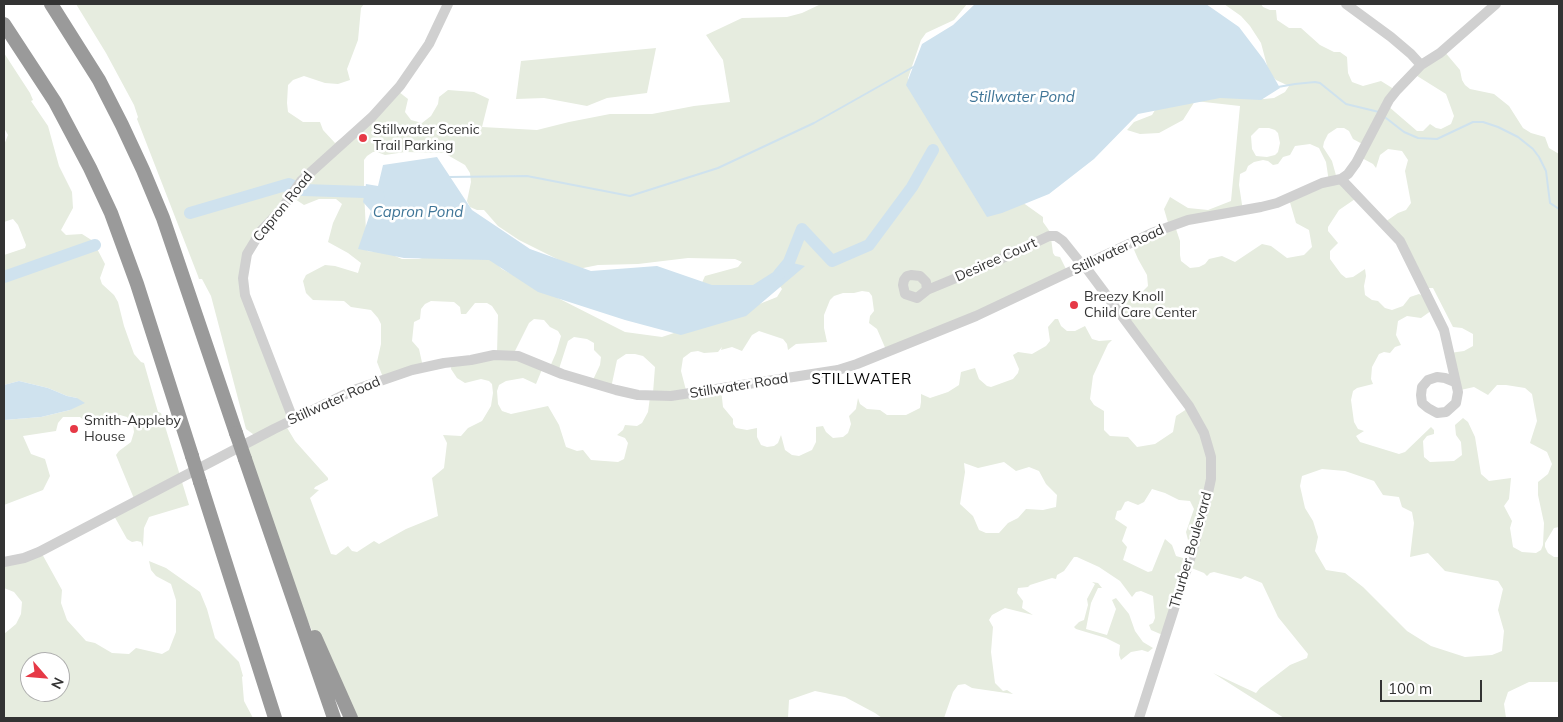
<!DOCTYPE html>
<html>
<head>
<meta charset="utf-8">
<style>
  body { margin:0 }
  #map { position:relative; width:1563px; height:722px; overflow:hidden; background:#fff; font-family:Mulish,sans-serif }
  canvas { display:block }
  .frame { position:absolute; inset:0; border:5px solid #333; pointer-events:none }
  .north { position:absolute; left:20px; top:652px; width:50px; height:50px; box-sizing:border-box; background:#fff; border:1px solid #adadad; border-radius:50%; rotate:117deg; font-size:14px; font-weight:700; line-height:20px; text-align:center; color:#333 }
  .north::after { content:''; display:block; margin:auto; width:18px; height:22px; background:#e63946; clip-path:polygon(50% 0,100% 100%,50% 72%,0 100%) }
  .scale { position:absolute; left:1380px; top:680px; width:102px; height:22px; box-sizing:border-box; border:2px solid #333; border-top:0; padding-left:6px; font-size:15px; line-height:18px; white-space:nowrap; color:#333; -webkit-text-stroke:4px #fff; paint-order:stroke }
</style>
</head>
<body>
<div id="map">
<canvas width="1563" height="722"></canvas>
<div class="frame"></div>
<div class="north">N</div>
<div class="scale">100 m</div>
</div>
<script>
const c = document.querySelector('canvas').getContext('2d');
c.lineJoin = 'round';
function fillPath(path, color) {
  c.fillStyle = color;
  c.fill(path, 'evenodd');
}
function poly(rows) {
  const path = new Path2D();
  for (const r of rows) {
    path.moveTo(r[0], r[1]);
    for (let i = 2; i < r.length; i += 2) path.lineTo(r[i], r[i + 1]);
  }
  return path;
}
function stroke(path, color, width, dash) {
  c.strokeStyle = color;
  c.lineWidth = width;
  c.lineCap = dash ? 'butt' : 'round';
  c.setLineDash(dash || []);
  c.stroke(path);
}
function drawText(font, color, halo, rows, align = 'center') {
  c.font = font + ' Mulish,sans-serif';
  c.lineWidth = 5;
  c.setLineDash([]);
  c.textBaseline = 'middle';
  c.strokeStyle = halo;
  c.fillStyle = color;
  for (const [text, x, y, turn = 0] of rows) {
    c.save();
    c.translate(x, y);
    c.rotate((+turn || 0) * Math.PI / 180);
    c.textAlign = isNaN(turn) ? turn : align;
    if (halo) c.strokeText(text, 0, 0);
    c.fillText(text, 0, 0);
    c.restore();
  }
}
fillPath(poly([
  [76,4,364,4,361,8,358,40,347,69,350,80,338,84,325,83,304,76,293,80,288,85,287,103,288,112,303,122,320,122,323,130,335,143,362,123,394,88,408,99,405,112,411,120,422,123,431,116,438,104,439,97,448,90,474,92,489,99,482,127,537,130,569,122,610,114,652,114,694,106,730,102,723,60,706,35,742,18,787,17,802,13,821,4,967,4,954,20,926,33,921,40,908,78,911,92,1022,202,1043,217,1043,222,1058,243,1051,238,1053,253,1055,256,1060,257,1068,273,887,352,877,329,869,323,870,316,874,311,872,296,869,292,862,291,854,293,843,293,834,296,830,300,824,315,824,328,827,342,796,344,788,350,787,344,783,339,759,331,752,335,742,351,732,347,721,350,722,347,718,352,704,353,698,351,691,352,683,358,681,371,687,394,721,389,723,407,733,419,733,424,736,428,747,430,757,428,757,437,761,445,767,447,774,446,778,443,781,435,785,450,792,455,799,456,812,450,816,442,816,427,823,426,826,432,833,438,843,437,848,433,851,424,849,416,856,409,858,398,860,404,867,409,880,410,887,415,906,415,920,408,921,402,921,394,930,398,948,392,959,385,961,372,975,368,979,379,987,386,991,387,1013,379,1018,373,1019,369,1013,355,1018,352,1032,354,1046,346,1050,341,1048,327,1055,319,1058,319,1061,326,1067,331,1075,331,1085,326,1092,339,1099,341,1112,340,1108,344,1093,376,1090,399,1094,405,1104,411,1104,430,1110,436,1128,437,1137,447,1155,444,1173,432,1176,416,1190,407,1117,308,1129,299,1139,295,1148,286,1147,275,1138,259,1132,245,1169,226,1164,209,1170,197,1188,208,1208,210,1231,201,1240,106,1195,101,1183,120,1159,133,1140,134,1127,130,1134,122,1152,115,1160,102,1199,90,1264,99,1274,98,1285,92,1289,86,1276,80,1269,73,1261,43,1250,26,1241,16,1224,4,1261,4,1263,7,1270,10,1276,10,1277,20,1289,28,1301,28,1320,45,1334,52,1340,52,1347,57,1348,73,1352,82,1363,86,1381,81,1397,91,1388,106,1417,131,1423,131,1430,124,1436,128,1441,129,1451,124,1454,116,1446,94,1414,74,1444,51,1460,70,1462,80,1465,85,1470,89,1494,94,1509,106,1523,128,1531,133,1545,137,1549,148,1559,154,1559,527,1554,528,1545,543,1545,547,1548,553,1554,557,1559,557,1559,682,1529,682,1508,692,1504,704,1506,718,1284,718,1213,673,1256,693,1260,688,1290,665,1307,658,1308,654,1278,617,1262,583,1245,576,1241,579,1214,572,1210,573,1207,576,1204,573,1189,567,1165,636,1151,630,1149,625,1153,623,1155,618,1153,596,1141,591,1136,592,1132,597,1120,581,1099,567,1077,557,1074,557,1064,571,1057,575,1056,579,1052,578,1030,585,1028,587,1018,588,1017,593,1023,601,1022,608,1033,615,1005,608,992,615,989,620,993,627,991,652,995,683,1003,691,1007,690,1013,694,972,688,965,684,958,685,953,692,944,718,882,718,875,713,845,697,815,691,789,700,788,718,351,718,289,579,242,448,257,437,246,429,211,296,202,279,199,279,198,276,137,119,138,117,134,105,106,53],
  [1259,128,1269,128,1275,130,1278,133,1280,143,1278,152,1275,155,1267,157,1256,156,1252,149,1251,136],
  [1337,128,1344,128,1349,131,1353,139,1366,146,1360,157,1373,164,1376,168,1380,155,1388,149,1402,151,1408,160,1405,171,1411,203,1406,210,1398,213,1385,222,1425,288,1433,288,1453,327,1462,328,1473,334,1473,346,1464,351,1450,353,1456,391,1474,387,1488,395,1497,385,1506,385,1525,388,1532,394,1537,421,1530,443,1547,452,1552,464,1548,474,1538,482,1538,495,1544,523,1543,545,1541,550,1536,553,1522,552,1513,547,1510,528,1512,521,1504,506,1509,499,1511,478,1489,481,1481,474,1475,437,1468,422,1463,418,1455,425,1456,435,1461,442,1462,455,1454,461,1430,462,1424,457,1423,441,1427,436,1434,434,1434,430,1431,427,1405,452,1399,454,1360,442,1356,436,1364,431,1358,429,1354,422,1351,400,1353,391,1357,388,1373,384,1371,379,1372,367,1379,354,1384,352,1390,353,1395,347,1401,345,1396,335,1398,321,1407,316,1421,318,1435,308,1430,299,1419,294,1410,297,1403,306,1392,310,1385,308,1378,301,1372,300,1365,295,1364,286,1366,276,1365,269,1353,277,1346,278,1341,274,1330,259,1330,251,1338,243,1328,231,1328,227,1339,210,1358,197,1337,179,1332,161,1323,147,1324,142,1328,134],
  [1310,144,1319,148,1326,162,1329,182,1289,199,1296,223,1309,230,1312,247,1304,255,1287,258,1271,246,1262,244,1235,262,1222,256,1209,259,1205,264,1199,267,1190,268,1181,261,1180,255,1180,241,1175,226,1243,211,1239,185,1240,174,1246,171,1248,166,1254,162,1263,160,1268,161,1273,165,1278,164,1283,157,1290,155,1295,146],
  [373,152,377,152,385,155,405,152,444,153,465,165,470,173,471,182,467,201,470,207,477,210,484,210,498,226,519,240,573,267,583,268,598,265,638,264,688,258,735,259,742,262,738,267,705,276,701,285,740,287,779,285,782,289,777,297,752,307,662,337,625,332,544,291,502,269,473,242,419,259,402,259,388,253,367,251,364,191,364,160,367,156],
  [292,197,304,205,319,199,336,199,342,204,333,223,328,242,348,253,361,263,358,273,335,266,325,265,306,275,303,281,306,293,313,300,344,301,351,307,371,310,378,318,381,324,381,344,377,362,384,380,423,367,419,349,412,341,414,322,420,319,421,309,425,304,431,301,454,302,460,307,461,314,466,314,475,303,487,303,492,306,498,315,497,354,452,362,451,369,457,378,465,383,481,379,489,381,492,384,493,393,491,406,482,421,468,428,461,436,443,435,447,443,444,468,432,478,438,516,406,529,379,544,374,541,357,552,352,551,348,546,336,555,331,554,310,498,319,490,314,489,315,487,328,480,328,478,295,441,286,426,288,419,244,278,256,241],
  [534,319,544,320,550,327,558,331,561,336,556,353,549,369,558,372,568,341,574,337,587,339,594,343,594,350,601,357,600,365,592,382,611,388,617,360,626,354,635,354,643,356,655,367,653,393,650,397,648,412,642,423,637,426,625,425,623,430,617,435,625,438,628,443,624,459,618,462,591,460,583,450,577,451,566,447,559,425,548,406,511,414,502,411,498,404,497,391,499,385,506,381,523,378,536,384,543,367,513,355,529,323],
  [1004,462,1016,471,1029,467,1039,471,1046,484,1057,495,1056,507,1043,510,1026,509,1018,518,1008,523,999,533,986,533,979,530,973,516,960,504,965,472,964,463,978,468],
  [1322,469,1345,471,1374,481,1383,495,1399,497,1402,507,1412,512,1414,523,1410,557,1428,553,1445,571,1498,581,1503,589,1498,610,1504,631,1502,651,1492,655,1465,657,1431,646,1407,631,1363,587,1345,573,1326,570,1315,551,1318,537,1313,521,1305,508,1300,486,1302,476],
  [1152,489,1165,493,1179,500,1190,501,1194,509,1186,532,1188,540,1195,542,1190,560,1176,556,1172,545,1165,539,1152,571,1148,572,1123,560,1127,547,1122,541,1127,527,1115,519,1117,511,1121,510,1125,502,1128,501,1138,505,1144,502],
  [656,48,647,93,607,98,587,106,544,98,516,99,521,61],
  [4,53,30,93,33,100,31,101,48,126,59,166,72,192,73,208,61,230,66,235,82,234,93,241,105,264,100,278,102,284,114,295,118,302,124,326,134,354,141,362,144,363,158,412,161,413,189,505,149,517,144,528,143,547,141,542,137,541,132,542,127,539,113,514,135,501,116,455,119,451,131,442,134,432,133,424,127,417,120,415,105,423,98,421,87,428,86,422,80,417,63,417,58,423,56,431,23,436,31,454,45,459,50,476,43,490,4,505,4,420,41,417,70,410,77,398,67,396,48,388,19,381,4,385,4,255,25,248,26,245,18,225,13,219,4,222,4,145,8,135,4,128],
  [41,552,62,590,61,603,67,620,86,641,95,643,112,653,129,654,136,648,162,654,169,650,176,632,176,600,171,584,156,576,151,570,149,561,166,568,200,592,207,609,215,638,239,662,243,676,242,677,244,701,253,718,4,718,4,634,16,624,21,614,22,602,14,592,4,588,4,561],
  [30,662,60,662,60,692,30,692],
  [1092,582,1098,583,1102,588,1098,588,1091,603,1086,629,1107,635,1116,609,1112,600,1116,598,1129,614,1135,631,1143,642,1153,648,1148,652,1142,650,1131,652,1121,660,1119,655,1120,645,1106,638,1076,629,1074,627,1079,622,1084,620,1088,605,1087,599,1095,584]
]), '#e6ecdf');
fillPath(poly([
  [975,4,1206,4,1239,27,1264,60,1280,88,1261,100,1220,98,1138,114,1094,159,1049,194,1002,213,987,217,906,85,922,44,953,25],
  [437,157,472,210,530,249,591,271,657,266,712,285,753,285,789,262,805,266,746,316,681,335,625,320,538,292,489,260,404,258,358,249,371,211,363,202,366,184,378,186,383,165],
  [19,381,48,388,67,396,77,398,85,403,70,410,41,417,4,420,4,385]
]), '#cfe2ee');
stroke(poly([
  [1278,87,1295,84,1315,82,1320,83,1346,104,1379,112],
  [1386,118,1404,132,1418,138,1437,139,1473,122,1483,122,1498,127,1518,137,1533,149,1539,157,1546,171,1550,203,1559,209],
  [449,177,527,176,630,196,718,168,814,123,915,66]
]), '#cfe2ee', 2);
stroke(poly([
  [190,213,289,184,303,190,365,192,379,196],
  [779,274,789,262,802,229,832,261,869,245,912,187,933,150],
  [4,277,95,245]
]), '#cfe2ee', 12);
stroke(poly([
  [1346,4,1391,37,1411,54,1421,65],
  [1341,179,1400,241,1444,330,1458,392,1456,403,1446,412,1437,413,1428,408,1422,403,1421,395,1422,387,1428,380,1437,377,1445,378,1455,382],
  [1084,265,1189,406,1204,433,1211,457,1211,479,1208,493,1192,553,1139,718],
  [927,290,926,282,920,276,911,275,907,276,904,280,903,285,905,294,917,298,927,290,990,264,1049,236,1056,236,1063,241,1083,266],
  [293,419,245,295,243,278,247,254,261,231,280,211,301,181,372,117,400,86,429,44,448,4],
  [4,562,24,558,39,552,274,429,354,390,412,370,444,363,471,360,494,355,518,356,562,374,616,390,638,395,671,396,838,370,857,364,976,316,1152,233,1188,220,1261,207,1277,203,1322,183,1341,179,1348,174,1356,163,1389,100,1397,90,1421,65,1440,53,1496,4]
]), '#d0d0d0', 10);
stroke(poly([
  [51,4,99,80,122,125,143,170,163,218,236,433],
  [4,24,55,102,90,168,111,213,137,284,192,456],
  [245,459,334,718],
  [200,482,275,718],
  [315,637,351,718]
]), '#9a9a9a', 14);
stroke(poly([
  [236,433,245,459],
  [192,456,200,482]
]), '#9a9a9a', 14);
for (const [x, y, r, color] of [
  [363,138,5,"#e63946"],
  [1074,305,5,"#e63946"],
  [74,429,5,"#e63946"]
]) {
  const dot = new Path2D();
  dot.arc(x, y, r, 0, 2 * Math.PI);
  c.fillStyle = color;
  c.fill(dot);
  stroke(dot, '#fff', 2);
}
drawText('14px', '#333', '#fff', [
  ["Stillwater Scenic",373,130],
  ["Trail Parking",373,146],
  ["Breezy Knoll",1084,297],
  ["Child Care Center",1084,313],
  ["Smith-Appleby",84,421],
  ["House",84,437]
], 'left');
drawText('14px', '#333', '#fff', [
  ["Capron Road",283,207,-51],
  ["Stillwater Road",1118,250,-25],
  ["Desiree Court",996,260,-24],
  ["Stillwater Road",739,386,-9],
  ["Stillwater Road",334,401,-24],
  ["Thurber Boulevard",1191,550,-74]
]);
drawText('italic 15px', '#3f7597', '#fff', [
  ["Stillwater Pond",1022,97],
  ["Capron Pond",418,212]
]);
c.letterSpacing = '1px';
drawText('15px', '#000', '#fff', [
  ["STILLWATER",862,379]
]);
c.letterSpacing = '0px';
</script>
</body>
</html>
